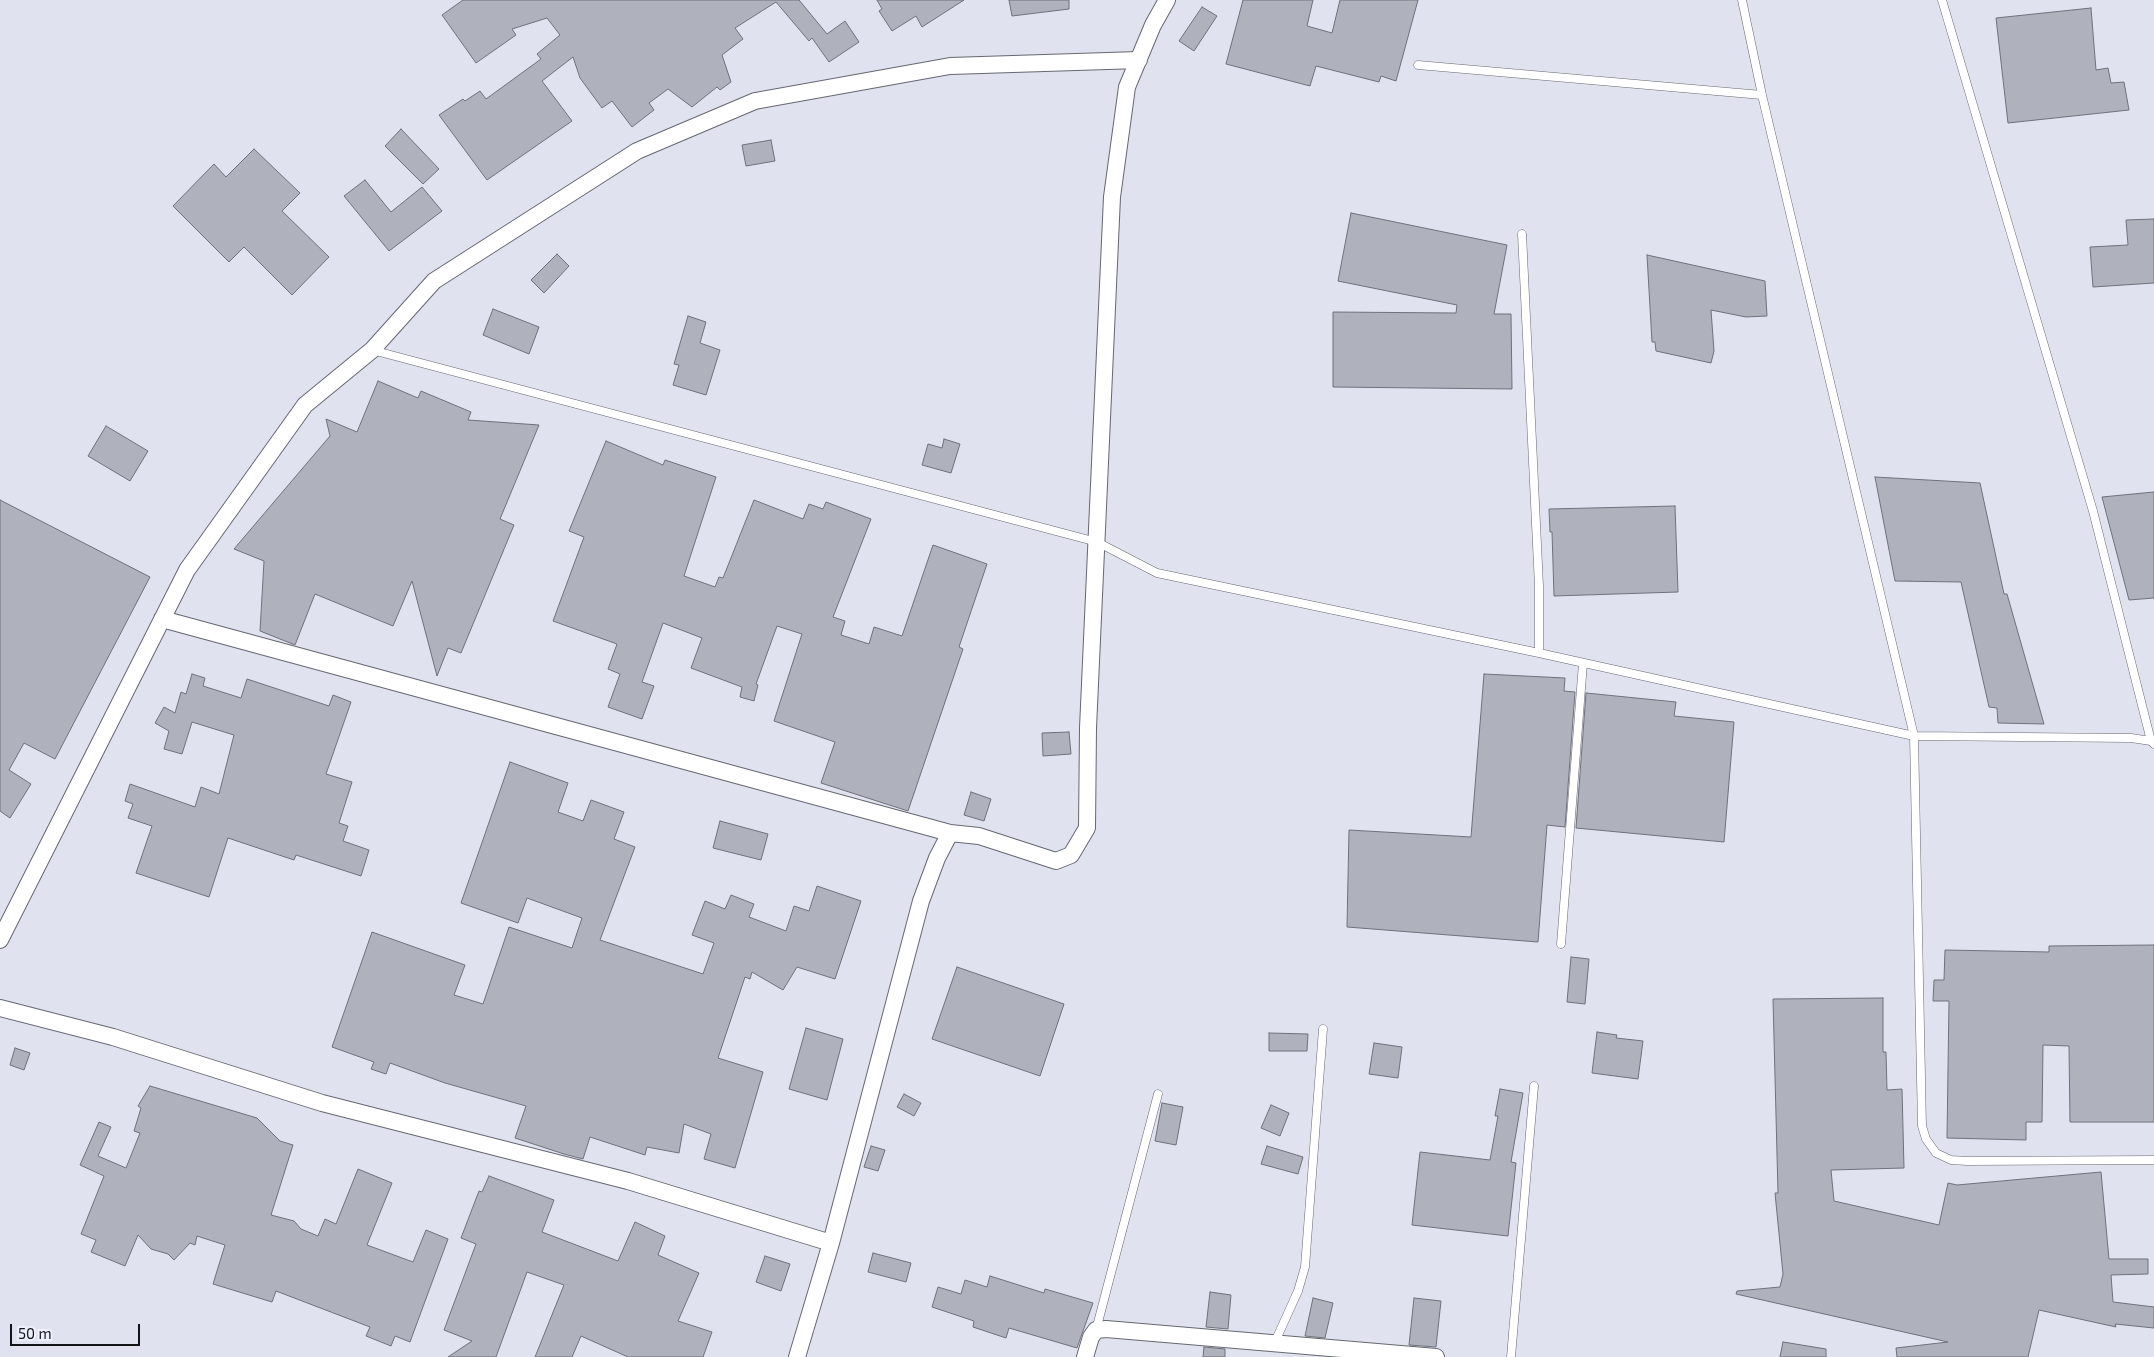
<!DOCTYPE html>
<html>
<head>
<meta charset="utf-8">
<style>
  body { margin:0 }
  #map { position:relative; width:2154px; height:1357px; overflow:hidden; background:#e0e3ef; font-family:"Exo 2",sans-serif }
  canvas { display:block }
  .scale { position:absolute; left:10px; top:1324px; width:130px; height:22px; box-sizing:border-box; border:2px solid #131418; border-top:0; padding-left:6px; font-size:15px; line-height:18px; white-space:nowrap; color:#131418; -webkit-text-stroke:4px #edf0fc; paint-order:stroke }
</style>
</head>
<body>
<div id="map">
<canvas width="2154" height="1357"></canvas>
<div class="scale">50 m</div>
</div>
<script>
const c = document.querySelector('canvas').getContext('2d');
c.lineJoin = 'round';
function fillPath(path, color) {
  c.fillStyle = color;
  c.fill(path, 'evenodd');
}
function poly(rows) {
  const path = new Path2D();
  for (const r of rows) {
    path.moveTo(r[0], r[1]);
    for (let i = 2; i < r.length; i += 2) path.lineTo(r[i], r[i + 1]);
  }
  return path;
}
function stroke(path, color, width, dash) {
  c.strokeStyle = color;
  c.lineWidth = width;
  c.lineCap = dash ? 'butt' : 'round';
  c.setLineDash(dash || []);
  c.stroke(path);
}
const building = poly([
  [463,0,799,0,827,34,845,21,859,42,829,62,812,38,809,41,776,2,735,28,743,39,722,55,731,82,720,90,717,87,692,107,668,89,649,103,654,110,632,127,612,101,602,108,580,78,573,57,542,81,572,121,487,180,439,115,463,99,465,101,480,91,486,99,541,59,537,54,560,35,547,18,512,29,516,35,476,63,442,15,463,0],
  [877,0,964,0,922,27,916,16,892,31,879,11,882,9,877,0],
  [1009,0,1069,0,1069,9,1012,16,1009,0],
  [1243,0,1313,0,1307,26,1332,33,1340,0,1418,0,1396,81,1381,76,1379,82,1316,66,1310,86,1226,64,1243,0],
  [1202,7,1217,16,1194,51,1179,41,1202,7],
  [2091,8,2096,70,2108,68,2111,83,2124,82,2129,110,2008,123,1996,18,2091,8],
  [401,129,439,169,423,184,385,146,401,129],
  [771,140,775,161,746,166,742,145,771,140],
  [254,149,300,193,282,211,329,257,292,295,244,247,229,262,173,206,214,164,226,177,254,149],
  [365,180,391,212,422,187,442,211,389,251,344,196,365,180],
  [1351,213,1507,245,1494,314,1511,314,1512,389,1333,387,1333,312,1456,313,1457,305,1338,281,1351,213],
  [2154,219,2154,283,2093,287,2090,247,2128,245,2126,220,2154,219],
  [557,254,569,266,544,293,531,280,557,254],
  [1647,255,1765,281,1767,316,1746,317,1711,310,1714,351,1711,363,1656,351,1655,342,1652,342,1647,255],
  [493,309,539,327,529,354,483,335,493,309],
  [688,316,706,322,700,343,720,350,706,395,673,385,679,365,674,364,688,316],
  [378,381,418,398,421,391,471,412,468,420,539,425,500,519,514,525,461,653,448,648,437,676,412,581,393,626,315,594,295,645,260,631,264,561,234,549,330,436,326,419,357,432,378,381],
  [106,426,148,451,130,481,88,456,106,426],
  [944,439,960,444,951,473,922,465,928,444,942,448,944,439],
  [606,441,663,465,665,460,716,477,684,576,715,587,719,577,723,578,754,500,803,519,809,504,823,509,826,502,871,519,833,617,845,621,841,635,869,644,874,627,902,636,933,545,987,564,959,647,963,649,908,811,821,783,835,742,774,721,802,634,777,626,756,684,758,685,754,701,740,697,742,687,691,668,702,638,663,623,642,682,654,686,642,719,608,707,620,674,608,669,617,644,553,621,584,537,569,531,606,441],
  [1875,477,1980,483,2004,594,2007,594,2044,724,1998,723,1997,708,1989,707,1961,582,1895,581,1875,477],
  [2154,492,2154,598,2129,600,2102,497,2154,492],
  [0,500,150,577,55,759,24,743,9,770,31,784,10,818,0,811,0,500],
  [1675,506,1678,592,1554,596,1552,532,1550,532,1549,509,1675,506],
  [192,674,205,678,203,686,241,698,247,679,329,706,333,695,351,702,326,774,352,782,339,823,348,826,343,841,369,850,361,876,296,855,294,860,228,838,209,897,136,873,152,826,128,818,133,804,125,801,130,784,195,807,201,787,219,794,234,735,192,722,182,754,164,749,169,731,155,723,164,707,175,713,181,692,186,694,192,674],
  [1484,674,1565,678,1564,691,1575,692,1565,827,1547,825,1538,942,1347,927,1349,830,1471,837,1484,674],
  [1586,693,1676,702,1674,716,1734,722,1724,842,1576,828,1586,693],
  [1069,732,1071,754,1043,756,1042,733,1069,732],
  [510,762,568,783,558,812,583,821,591,800,624,812,614,839,635,847,600,940,703,974,714,943,692,935,705,901,725,909,731,895,754,904,749,917,786,931,794,906,809,911,817,886,861,901,835,979,797,967,783,990,752,972,750,979,745,977,718,1058,763,1072,735,1168,704,1159,711,1134,684,1124,679,1153,647,1147,645,1155,590,1137,583,1159,564,1154,515,1138,526,1106,445,1083,390,1063,386,1074,371,1069,374,1062,332,1047,372,932,465,965,454,995,483,1004,509,927,572,948,582,918,527,898,518,923,461,903,510,762],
  [971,792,991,799,984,821,964,815,971,792],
  [720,821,768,834,761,860,713,848,720,821],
  [2154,945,2154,1122,2070,1122,2069,1046,2043,1045,2042,1122,2026,1122,2026,1140,1947,1138,1949,1001,1933,1001,1934,980,1944,980,1945,950,2049,952,2049,946,2154,945],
  [1571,957,1589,959,1585,1004,1567,1002,1571,957],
  [957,967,1064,1004,1040,1076,932,1039,957,967],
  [1883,998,1883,1052,1886,1052,1887,1090,1902,1089,1904,1168,1831,1170,1834,1201,1939,1225,1948,1183,1957,1185,2101,1172,2109,1259,2148,1259,2148,1274,2111,1275,2113,1302,2154,1307,2154,1328,2115,1324,2116,1327,2039,1310,2028,1357,1897,1357,1896,1348,1948,1342,1736,1294,1737,1291,1780,1287,1783,1274,1775,1193,1778,1193,1773,999,1883,998],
  [806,1028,843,1039,827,1100,789,1089,806,1028],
  [1597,1032,1617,1035,1616,1038,1643,1041,1638,1079,1592,1073,1597,1032],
  [1269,1033,1308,1034,1307,1051,1269,1051,1269,1033],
  [1374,1043,1402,1047,1398,1078,1369,1074,1374,1043],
  [15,1048,30,1053,24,1070,10,1065,15,1048],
  [150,1086,257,1118,280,1141,293,1145,271,1215,294,1221,301,1229,318,1236,325,1219,336,1224,358,1169,392,1183,367,1245,413,1262,426,1230,448,1239,410,1342,395,1336,391,1346,366,1336,370,1327,276,1291,272,1302,213,1284,225,1245,197,1236,195,1245,190,1243,174,1260,168,1254,151,1249,138,1235,125,1266,91,1252,96,1240,81,1234,104,1176,80,1165,99,1122,111,1127,98,1156,126,1168,140,1133,134,1131,141,1108,138,1106,150,1086],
  [1500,1089,1523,1093,1511,1162,1516,1163,1508,1236,1412,1225,1420,1152,1490,1160,1498,1116,1495,1116,1500,1089],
  [904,1094,921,1103,914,1116,897,1107,904,1094],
  [1162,1103,1183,1107,1176,1145,1155,1141,1162,1103],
  [1271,1105,1289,1113,1280,1136,1261,1128,1271,1105],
  [871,1146,885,1150,878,1171,864,1167,871,1146],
  [1267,1146,1303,1157,1298,1174,1261,1164,1267,1146],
  [489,1176,554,1200,542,1232,618,1261,635,1222,665,1236,658,1255,699,1273,678,1321,712,1332,703,1357,628,1357,581,1336,572,1357,535,1357,564,1285,527,1272,496,1357,448,1357,472,1341,444,1330,476,1244,461,1238,479,1191,482,1192,489,1176],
  [873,1253,911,1263,906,1282,868,1272,873,1253],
  [765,1256,790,1264,781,1291,756,1282,765,1256],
  [990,1276,1044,1293,1045,1289,1093,1303,1077,1348,1009,1328,1006,1338,973,1327,974,1321,932,1307,938,1287,961,1294,965,1280,987,1287,990,1276],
  [1210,1292,1231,1295,1228,1329,1206,1327,1210,1292],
  [1313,1298,1333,1303,1325,1338,1305,1336,1313,1298],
  [1414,1298,1441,1301,1436,1347,1409,1345,1414,1298],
  [1783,1342,1826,1349,1826,1357,1780,1357,1783,1342],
  [1204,1347,1225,1349,1225,1357,1203,1357,1204,1347]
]);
fillPath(building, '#afb2bd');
stroke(building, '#6e717b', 1);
const service = poly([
  [1742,0,1762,95,1914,736,1922,1126,1926,1139,1936,1153,1951,1160,1967,1161,2154,1160],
  [1942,0,2093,511,2151,741],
  [1418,65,1762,95],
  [1522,234,1539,586,1539,653],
  [372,350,1097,542,1157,573,1539,653,1914,736,2131,738,2151,741,2154,744],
  [1561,944,1583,663],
  [1096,1330,1158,1094],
  [1274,1344,1298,1291,1305,1267,1323,1029],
  [1511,1357,1534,1086]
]);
const minor = poly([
  [162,619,950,833],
  [0,940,187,570,305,405,372,350,434,281,637,151,755,101,950,66,1139,60],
  [0,1008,113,1037,322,1103,628,1181,831,1243],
  [797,1357,831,1243,921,901,937,858,950,833,979,836,1056,861,1071,855,1087,828,1088,728,1112,197,1127,87,1153,25,1167,0],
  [1085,1357,1091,1337,1096,1330,1106,1329,1436,1357]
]);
stroke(service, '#656872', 9);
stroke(minor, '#656872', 18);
stroke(service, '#fff', 8);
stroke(minor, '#fff', 16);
</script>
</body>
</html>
